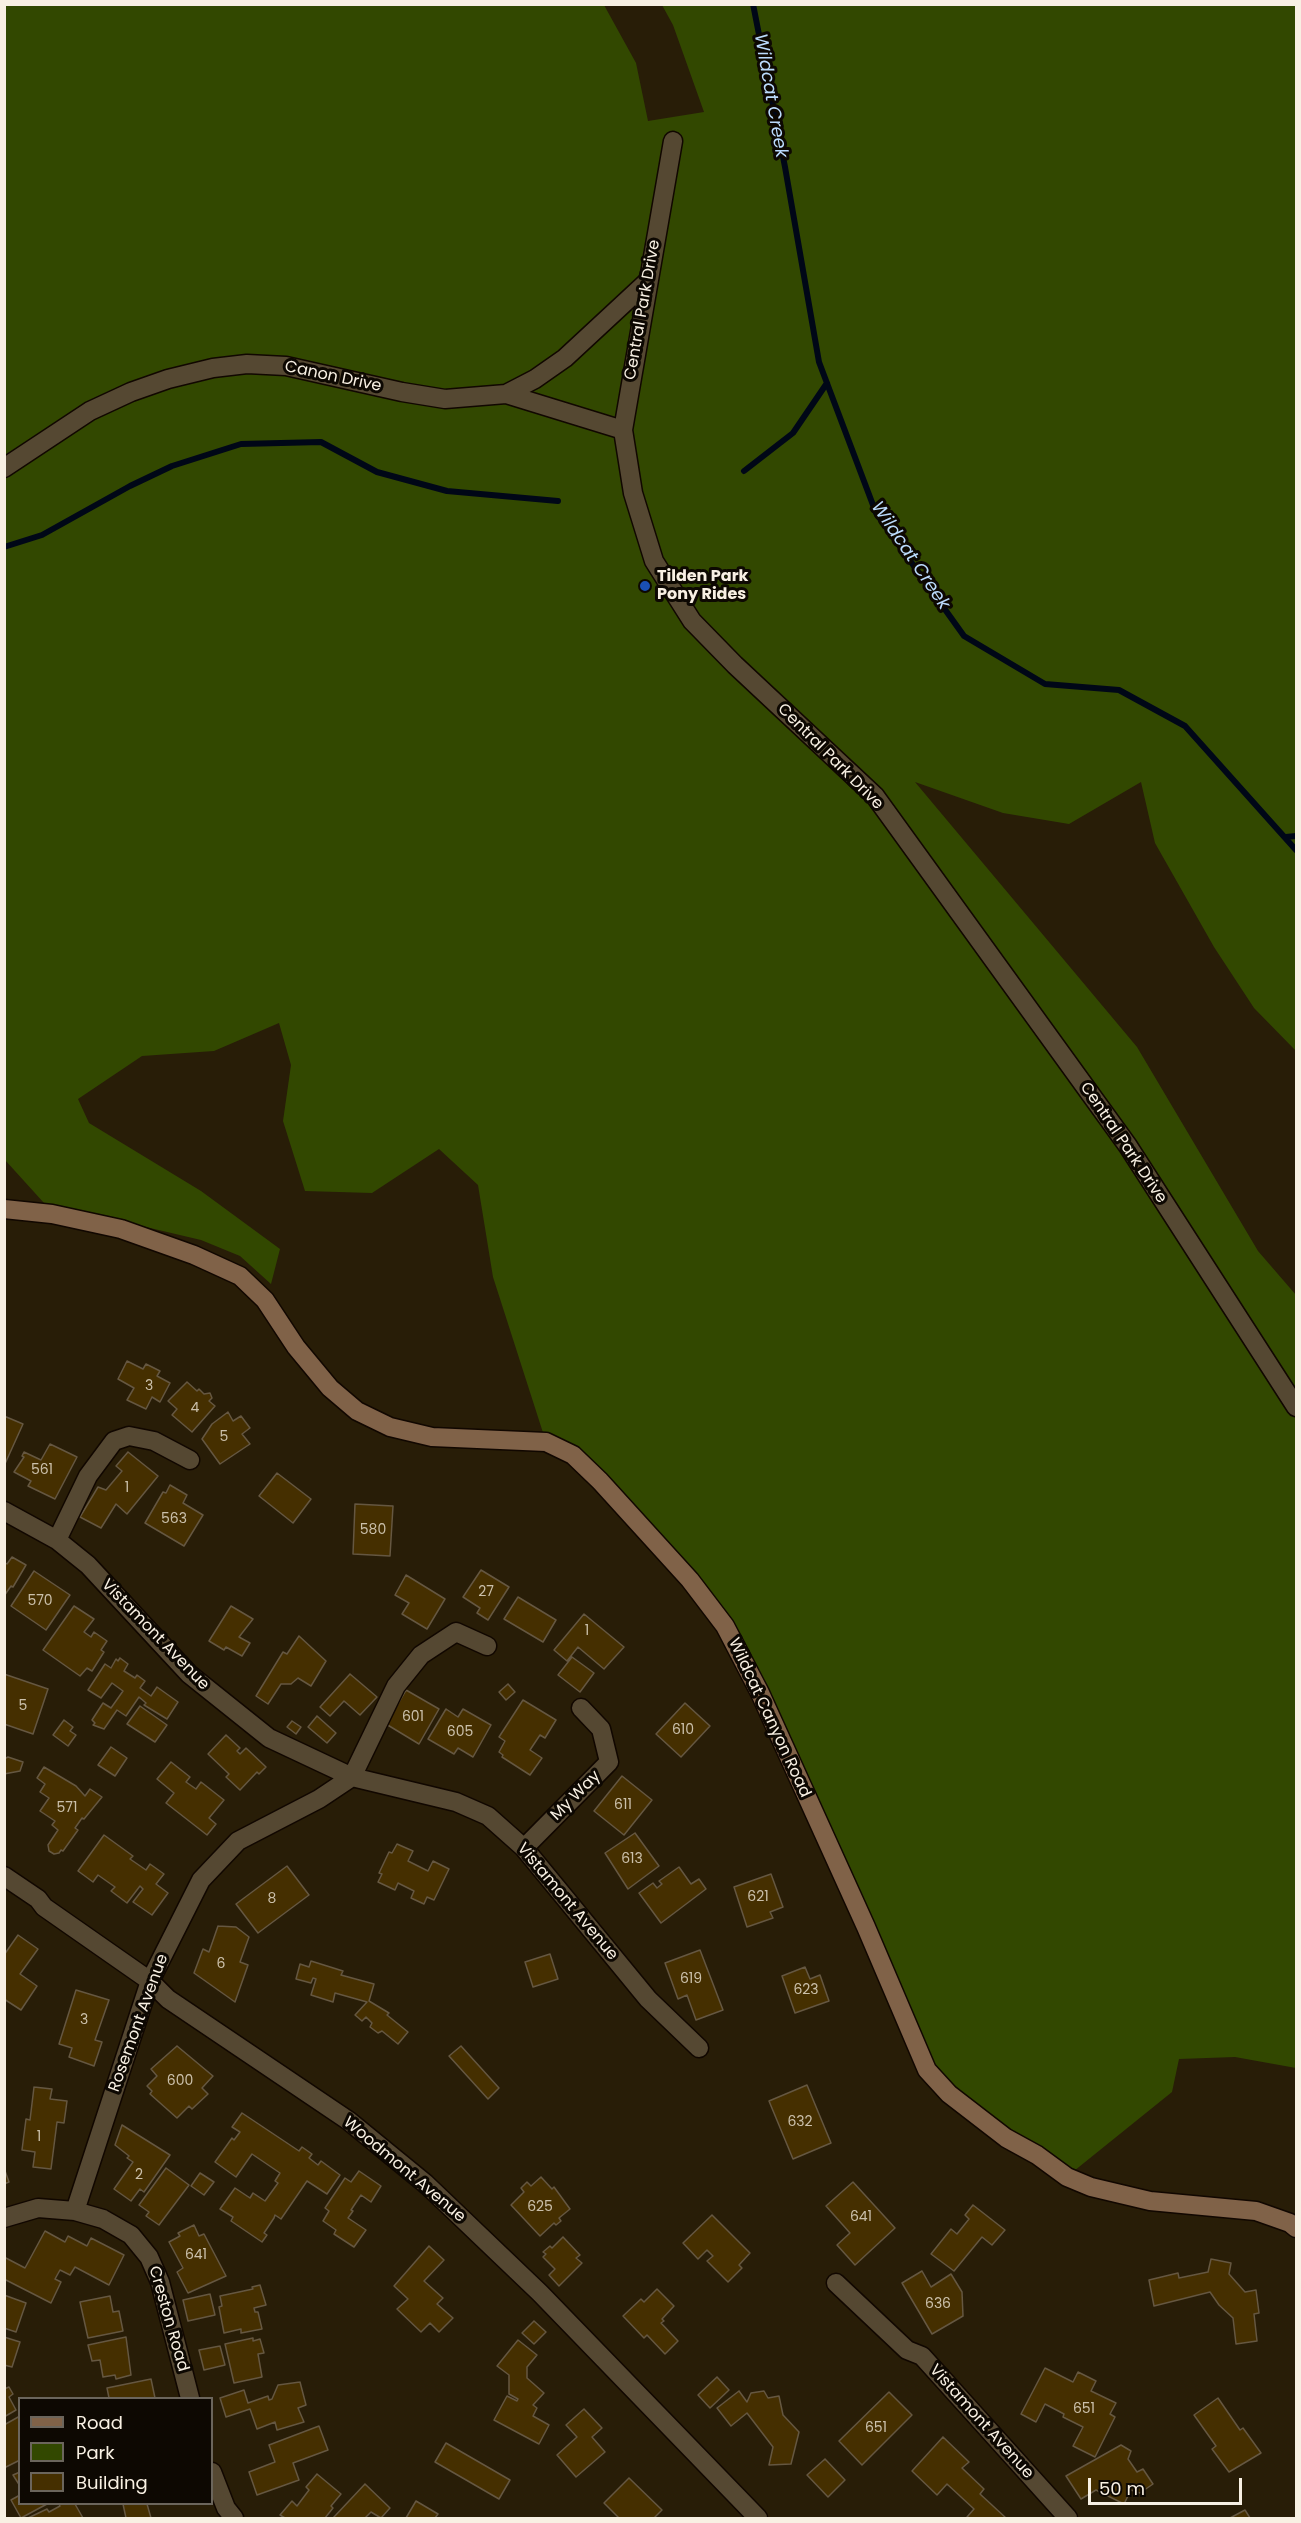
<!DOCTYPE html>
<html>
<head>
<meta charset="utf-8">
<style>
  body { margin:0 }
  #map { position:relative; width:1301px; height:2523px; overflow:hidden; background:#281d07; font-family:Poppins,sans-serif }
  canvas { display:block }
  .frame { position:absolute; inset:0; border:6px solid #f8f0e3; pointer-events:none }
  .legend { position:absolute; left:18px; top:2397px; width:195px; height:108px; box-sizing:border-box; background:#0d0802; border:2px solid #6b655c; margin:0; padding:8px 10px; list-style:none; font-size:18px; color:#f8f0e3 }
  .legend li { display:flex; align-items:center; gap:12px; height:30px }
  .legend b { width:30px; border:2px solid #6b655c }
  .scale { position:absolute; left:1088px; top:2478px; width:154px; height:27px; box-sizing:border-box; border:3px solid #f8f0e3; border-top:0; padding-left:8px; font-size:18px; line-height:21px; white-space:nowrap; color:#f8f0e3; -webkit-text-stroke:4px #0d0802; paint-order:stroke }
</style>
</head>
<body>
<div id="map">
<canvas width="1301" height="2523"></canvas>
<div class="frame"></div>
<ul class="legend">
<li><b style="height:8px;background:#806248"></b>Road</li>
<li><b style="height:16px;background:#324800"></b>Park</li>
<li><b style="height:16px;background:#452f00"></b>Building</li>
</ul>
<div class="scale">50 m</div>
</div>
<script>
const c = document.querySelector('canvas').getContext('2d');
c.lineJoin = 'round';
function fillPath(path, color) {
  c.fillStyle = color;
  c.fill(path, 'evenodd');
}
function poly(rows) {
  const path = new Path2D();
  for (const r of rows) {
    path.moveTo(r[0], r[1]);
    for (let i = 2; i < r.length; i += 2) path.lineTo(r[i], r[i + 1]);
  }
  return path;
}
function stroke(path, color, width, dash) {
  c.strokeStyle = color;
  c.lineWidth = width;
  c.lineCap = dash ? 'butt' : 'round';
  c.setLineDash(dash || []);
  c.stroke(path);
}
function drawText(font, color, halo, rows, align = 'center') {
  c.font = font + ' Poppins,sans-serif';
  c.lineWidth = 6;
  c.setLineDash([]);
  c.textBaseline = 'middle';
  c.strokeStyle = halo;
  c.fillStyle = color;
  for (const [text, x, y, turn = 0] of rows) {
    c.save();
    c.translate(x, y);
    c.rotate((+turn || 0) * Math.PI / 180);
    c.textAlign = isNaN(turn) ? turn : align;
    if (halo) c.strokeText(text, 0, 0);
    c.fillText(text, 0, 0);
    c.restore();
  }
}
fillPath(poly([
  [5,5,604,5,636,63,648,121,704,112,673,25,662,5,1296,5,1296,1051,1254,1008,1214,947,1155,843,1141,782,1069,824,1003,813,915,782,1137,1047,1258,1251,1296,1295,1296,2068,1235,2057,1179,2059,1172,2092,1069,2175,927,2070,725,1626,600,1481,546,1442,493,1277,478,1185,439,1149,372,1193,305,1191,283,1121,291,1065,279,1023,214,1051,142,1056,78,1099,89,1123,201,1191,280,1249,271,1284,240,1256,201,1240,44,1203,5,1160]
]), '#324800');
stroke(poly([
  [753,4,785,167,819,362,876,513,964,636,1045,684,1119,690,1185,726,1296,850],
  [744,471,793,433,827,383],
  [4,547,42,535,130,486,172,466,241,444,321,442,377,472,447,491,558,501],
  [1286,837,1296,836]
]), '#000717', 6);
const building = poly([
  [127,1361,143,1369,146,1364,160,1371,157,1376,170,1383,160,1402,152,1397,146,1409,127,1400,134,1388,118,1379,127,1361],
  [187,1382,197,1391,199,1389,204,1394,210,1393,212,1398,209,1401,215,1406,192,1432,172,1415,177,1409,168,1401,187,1382],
  [228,1412,233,1421,241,1416,250,1428,242,1434,250,1444,220,1464,202,1439,212,1424,228,1412],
  [4,1416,23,1424,4,1466,4,1416],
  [50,1444,77,1457,55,1499,28,1486,31,1481,14,1472,24,1457,22,1456,24,1452,41,1460,50,1444],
  [128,1452,158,1476,127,1514,116,1504,101,1528,80,1517,98,1487,106,1490,122,1471,116,1466,128,1452],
  [277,1473,311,1499,293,1523,259,1496,277,1473],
  [170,1485,187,1495,183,1503,203,1515,184,1546,145,1523,163,1492,166,1493,170,1485],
  [355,1504,393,1506,390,1556,353,1554,355,1504],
  [12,1557,26,1565,13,1587,11,1586,4,1596,4,1562,7,1564,12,1557],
  [481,1570,509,1587,488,1620,477,1613,480,1608,463,1597,481,1570],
  [34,1571,70,1595,46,1630,11,1606,34,1571],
  [406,1575,445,1599,427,1629,402,1614,409,1603,395,1595,406,1575],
  [518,1597,556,1620,543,1642,504,1619,518,1597],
  [74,1606,94,1619,84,1632,91,1637,94,1632,107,1641,101,1650,104,1652,92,1671,87,1668,80,1676,43,1650,74,1606],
  [231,1606,253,1619,239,1637,250,1643,242,1656,226,1647,224,1650,209,1641,231,1606],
  [584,1614,624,1647,604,1669,578,1647,567,1661,554,1650,584,1614],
  [299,1636,326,1661,311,1686,298,1678,291,1684,281,1684,268,1704,256,1696,283,1652,287,1654,299,1636],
  [572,1657,594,1673,580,1692,558,1675,572,1657],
  [120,1658,128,1664,124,1671,135,1678,137,1675,145,1681,140,1688,151,1696,157,1687,178,1702,167,1719,144,1705,146,1703,139,1697,126,1716,117,1710,104,1729,93,1725,95,1723,92,1720,103,1703,111,1708,123,1691,112,1683,101,1698,88,1690,105,1664,111,1668,116,1659,118,1661,120,1658],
  [4,1674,48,1689,33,1734,4,1724,4,1674],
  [350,1674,377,1697,360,1715,344,1701,330,1716,320,1707,350,1674],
  [508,1684,515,1692,506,1700,499,1692,508,1684],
  [406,1690,439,1709,419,1744,386,1724,406,1690],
  [523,1700,556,1720,545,1738,540,1735,530,1750,542,1758,530,1775,502,1757,503,1755,499,1752,505,1741,499,1737,523,1700],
  [685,1703,710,1726,681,1757,656,1734,685,1703],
  [140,1706,167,1725,155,1742,127,1724,140,1706],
  [446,1709,458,1717,463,1709,491,1725,473,1757,458,1748,454,1754,428,1739,446,1709],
  [317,1716,336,1733,327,1743,308,1727,317,1716],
  [64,1720,73,1727,70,1731,76,1735,68,1746,53,1735,64,1720],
  [292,1721,301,1727,296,1734,287,1727,292,1721],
  [226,1735,240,1748,237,1751,240,1754,246,1748,266,1767,259,1774,257,1772,240,1790,226,1777,229,1774,208,1754,226,1735],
  [111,1747,127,1758,115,1776,98,1765,111,1747],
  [8,1757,23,1762,20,1771,4,1774,4,1759,8,1757],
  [171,1762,190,1777,186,1782,196,1789,201,1782,224,1800,209,1818,216,1824,207,1835,166,1803,174,1793,157,1779,171,1762],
  [44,1767,76,1786,85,1796,90,1789,102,1797,84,1819,82,1818,75,1828,78,1830,63,1851,61,1850,59,1853,54,1854,49,1851,48,1845,58,1830,52,1825,55,1821,40,1811,49,1798,40,1792,45,1784,37,1778,44,1767],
  [622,1776,652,1800,624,1835,594,1811,622,1776],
  [635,1833,659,1866,628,1889,605,1853,635,1833],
  [104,1835,133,1856,130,1859,146,1870,150,1864,164,1874,156,1884,168,1893,152,1915,133,1902,143,1889,140,1886,127,1903,111,1891,115,1887,98,1875,93,1882,78,1871,104,1835],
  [397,1844,413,1851,408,1861,428,1871,433,1861,449,1869,434,1900,427,1897,424,1904,411,1898,414,1891,398,1883,395,1890,378,1882,382,1874,379,1873,389,1852,392,1853,397,1844],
  [287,1866,309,1895,258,1933,236,1904,287,1866],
  [679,1867,691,1884,699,1879,706,1889,661,1923,639,1893,653,1883,657,1888,662,1884,659,1881,679,1867],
  [771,1874,783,1907,770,1912,773,1918,747,1927,734,1887,771,1874],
  [218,1926,236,1927,249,1937,240,1962,248,1965,235,2002,194,1973,203,1949,209,1952,218,1926],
  [18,1935,38,1949,20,1974,37,1986,21,2010,4,1999,4,1955,18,1935],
  [700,1950,723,2010,696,2020,687,1995,678,1999,665,1963,700,1950],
  [550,1954,558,1979,533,1987,525,1962,550,1954],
  [311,1961,343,1971,341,1975,374,1984,369,2001,389,2013,387,2015,408,2032,398,2044,382,2031,378,2033,370,2027,372,2023,366,2017,362,2021,355,2015,367,2002,335,1993,333,2002,311,1995,316,1979,313,1978,311,1983,296,1979,300,1964,309,1967,311,1961],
  [805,1967,810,1979,820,1975,829,2001,795,2013,782,1976,805,1967],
  [76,1990,109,2000,95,2040,102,2042,94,2066,69,2057,72,2048,59,2044,76,1990],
  [177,2046,213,2076,202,2088,208,2094,192,2109,189,2106,177,2118,150,2094,152,2091,147,2086,157,2076,151,2069,177,2046],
  [461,2046,499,2088,488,2099,449,2056,461,2046],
  [807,2085,831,2143,793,2159,769,2101,807,2085],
  [34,2087,52,2089,50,2099,67,2101,64,2123,57,2122,51,2169,33,2167,35,2152,22,2150,26,2119,30,2120,34,2087],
  [242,2113,299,2151,302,2147,312,2154,309,2158,318,2165,321,2161,340,2175,327,2194,307,2181,281,2219,275,2215,274,2218,264,2233,267,2235,262,2242,231,2221,233,2217,220,2209,235,2188,250,2198,253,2193,265,2201,278,2183,275,2181,280,2173,252,2154,236,2177,215,2162,232,2138,234,2140,240,2132,232,2127,242,2113],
  [122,2125,170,2155,144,2192,140,2189,131,2201,114,2189,133,2162,127,2158,129,2156,115,2145,122,2125],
  [4,2168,9,2182,4,2184,4,2168],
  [166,2168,189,2185,159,2225,146,2216,149,2212,139,2205,166,2168],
  [359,2171,381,2186,371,2202,361,2195,351,2210,353,2211,348,2218,366,2230,354,2247,334,2234,336,2230,323,2221,329,2211,325,2208,345,2178,351,2182,359,2171],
  [200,2173,214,2182,204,2195,191,2186,200,2173],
  [541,2177,552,2189,554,2187,570,2209,559,2218,561,2221,556,2225,554,2223,540,2236,511,2205,524,2192,521,2188,527,2182,531,2186,541,2177],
  [853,2182,895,2228,855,2265,837,2245,850,2233,826,2206,853,2182],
  [973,2205,1005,2230,992,2245,982,2237,954,2271,931,2254,951,2229,957,2234,969,2219,965,2215,973,2205],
  [712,2215,750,2253,739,2265,742,2268,728,2282,707,2261,713,2256,707,2250,698,2259,683,2243,712,2215],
  [194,2225,199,2236,204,2234,226,2276,188,2293,177,2272,183,2268,169,2242,180,2236,178,2233,194,2225],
  [45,2231,65,2242,68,2236,87,2246,91,2238,124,2255,109,2285,75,2267,70,2275,60,2270,55,2279,61,2282,51,2303,4,2279,4,2257,25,2268,45,2231],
  [563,2237,580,2255,576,2258,582,2263,559,2286,549,2275,555,2269,543,2257,546,2254,543,2252,550,2246,552,2248,563,2237],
  [429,2246,444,2260,424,2281,443,2298,437,2304,453,2318,439,2332,430,2323,421,2332,397,2309,408,2299,394,2286,429,2246],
  [1211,2259,1231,2263,1229,2274,1245,2292,1256,2290,1259,2313,1254,2314,1257,2341,1236,2344,1233,2318,1219,2305,1210,2292,1154,2306,1149,2280,1178,2273,1179,2278,1208,2272,1211,2259],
  [922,2271,931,2287,951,2274,962,2292,963,2316,932,2334,902,2283,922,2271],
  [260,2285,266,2305,254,2308,255,2312,258,2312,262,2329,241,2333,241,2329,224,2333,219,2307,222,2306,220,2296,253,2289,252,2287,260,2285],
  [657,2289,674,2306,662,2319,664,2321,661,2323,678,2341,665,2354,647,2335,644,2338,623,2316,641,2299,644,2302,657,2289],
  [210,2294,215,2315,188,2321,183,2300,210,2294],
  [4,2295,26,2303,16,2332,4,2328,4,2295],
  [110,2296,113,2312,119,2311,123,2331,88,2338,80,2302,110,2296],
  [534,2321,546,2332,534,2344,522,2333,534,2321],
  [4,2337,20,2342,12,2367,4,2365,4,2337],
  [126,2337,131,2375,116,2379,115,2375,103,2377,100,2360,92,2361,88,2345,126,2337],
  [253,2338,253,2341,260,2339,264,2353,258,2354,262,2377,234,2383,225,2344,253,2338],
  [518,2340,537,2355,527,2367,527,2378,544,2393,533,2405,537,2408,533,2416,549,2425,539,2444,494,2420,507,2396,517,2401,518,2399,509,2394,509,2375,497,2366,518,2340],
  [220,2346,225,2365,204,2370,199,2350,220,2346],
  [1045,2368,1073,2382,1078,2372,1096,2381,1091,2391,1116,2403,1110,2414,1115,2417,1095,2457,1073,2446,1083,2427,1063,2417,1064,2414,1045,2404,1036,2422,1021,2414,1045,2368],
  [717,2377,729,2390,710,2408,698,2395,717,2377],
  [151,2379,155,2398,109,2398,107,2388,151,2379],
  [300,2382,306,2405,298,2408,304,2422,277,2430,275,2422,257,2429,250,2409,226,2417,220,2398,244,2390,248,2403,268,2396,269,2400,272,2399,278,2385,300,2382],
  [9,2387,13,2394,9,2397,16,2410,4,2417,4,2389,9,2387],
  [739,2391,747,2402,751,2393,764,2391,768,2398,779,2396,783,2415,799,2432,791,2464,769,2465,773,2447,747,2413,731,2426,717,2408,739,2391],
  [889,2392,912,2415,862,2465,839,2441,889,2392],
  [1218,2398,1240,2430,1243,2428,1261,2453,1229,2472,1212,2449,1216,2446,1194,2415,1218,2398],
  [584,2409,602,2428,592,2437,605,2452,576,2477,557,2455,577,2437,566,2425,584,2409],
  [20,2416,20,2460,4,2468,4,2425,20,2416],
  [319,2426,328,2450,293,2463,299,2480,257,2495,249,2472,275,2462,269,2445,319,2426],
  [943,2437,969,2462,962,2468,984,2489,980,2494,1006,2518,969,2518,967,2517,974,2509,947,2484,937,2495,912,2471,943,2437],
  [446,2443,510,2480,499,2499,435,2462,446,2443],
  [1121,2445,1131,2451,1128,2459,1137,2472,1143,2469,1153,2484,1140,2493,1131,2490,1124,2504,1096,2490,1081,2499,1066,2476,1121,2445],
  [825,2459,845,2480,828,2497,807,2475,825,2459],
  [20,2472,20,2486,13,2475,20,2472],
  [317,2474,341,2494,331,2506,333,2508,325,2518,285,2518,280,2515,292,2501,297,2506,309,2490,306,2487,317,2474],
  [629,2478,662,2510,654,2518,619,2518,604,2503,629,2478],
  [365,2484,390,2508,381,2518,371,2512,365,2518,333,2518,365,2484],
  [20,2495,20,2504,47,2504,21,2518,11,2500,20,2495],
  [416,2501,438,2514,435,2518,406,2518,416,2501],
  [59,2504,75,2504,83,2518,28,2518,47,2509,49,2512,60,2506,59,2504],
  [123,2504,147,2504,151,2518,126,2518,123,2504],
  [1245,2510,1250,2518,1230,2518,1245,2510]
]);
fillPath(building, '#452f00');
stroke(building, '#655741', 1.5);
const street = poly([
  [673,141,623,430,633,493,654,561,692,621,735,665,875,796,1128,1146,1296,1407],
  [506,394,535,379,565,358,648,281],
  [4,468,90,411,131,392,168,379,213,368,247,364,286,366,402,392,445,399,506,394,623,430],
  [4,1511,57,1540,88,1565,189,1674,269,1738,352,1777,456,1802,488,1816,524,1848,648,1999,699,2048],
  [57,1540,88,1476,114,1441,129,1436,154,1441,190,1460],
  [524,1848,609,1762,601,1729,581,1708],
  [4,1876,38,1899,44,1907,150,1981,168,1999,349,2121,426,2184,540,2293,758,2518],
  [75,2211,150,1981,201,1880,238,1841,319,1799,352,1777,396,1686,421,1655,456,1632,487,1646],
  [4,2218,38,2208,75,2211,103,2219,131,2235,149,2257,160,2282,190,2398],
  [836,2283,907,2350,922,2356,1068,2518],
  [212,2472,226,2508,234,2518]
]);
const secondary = poly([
  [4,1209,52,1214,121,1229,194,1255,240,1276,265,1300,296,1347,330,1388,357,1411,390,1427,432,1437,546,1442,573,1455,600,1481,690,1580,725,1626,760,1693,866,1927,927,2070,949,2094,1006,2138,1037,2155,1067,2177,1091,2187,1150,2201,1256,2211,1290,2223,1296,2228]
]);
stroke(street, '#110700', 21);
stroke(secondary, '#110700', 21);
stroke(street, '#554832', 18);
stroke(secondary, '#806248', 18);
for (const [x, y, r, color] of [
  [645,586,6,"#1a4fb4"]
]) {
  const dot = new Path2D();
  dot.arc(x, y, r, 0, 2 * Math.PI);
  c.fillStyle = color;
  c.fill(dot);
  stroke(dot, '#0d0802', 2);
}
drawText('14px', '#cbc0aa', null, [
  ["3",149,1386],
  ["4",195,1408],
  ["5",224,1437],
  ["561",42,1470],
  ["1",127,1488],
  ["563",174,1519],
  ["580",373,1530],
  ["27",486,1592],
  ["570",40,1601],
  ["1",587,1631],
  ["5",23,1706],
  ["601",413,1717],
  ["610",683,1730],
  ["605",460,1732],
  ["611",623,1805],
  ["571",67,1808],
  ["613",632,1859],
  ["621",758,1897],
  ["8",272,1899],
  ["6",221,1964],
  ["619",691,1979],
  ["623",806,1990],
  ["3",84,2020],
  ["600",180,2081],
  ["632",800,2122],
  ["1",39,2137],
  ["2",139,2175],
  ["625",540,2207],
  ["641",861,2217],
  ["641",196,2255],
  ["636",938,2304],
  ["651",1084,2409],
  ["651",876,2428]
]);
drawText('16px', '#f8f0e3', '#0d0802', [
  ["Central Park Drive",643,310,-80],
  ["Canon Drive",333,377,12],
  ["Central Park Drive",830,757,45],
  ["Central Park Drive",1123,1143,56],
  ["Vistamont Avenue",155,1635,46],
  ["Wildcat Canyon Road",769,1718,65],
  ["My Way",576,1796,-45],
  ["Vistamont Avenue",567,1902,50],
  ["Rosemont Avenue",139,2023,-70],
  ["Woodmont Avenue",404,2170,40],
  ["Creston Road",168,2319,74],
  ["Vistamont Avenue",981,2422,48]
]);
drawText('bold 16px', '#f8f0e3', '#0d0802', [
  ["Tilden Park",657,577],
  ["Pony Rides",657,595]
], 'left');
drawText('italic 18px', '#bbdbfc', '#0d0802', [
  ["Wildcat Creek",770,96,80],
  ["Wildcat Creek",910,556,56]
]);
</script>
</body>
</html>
